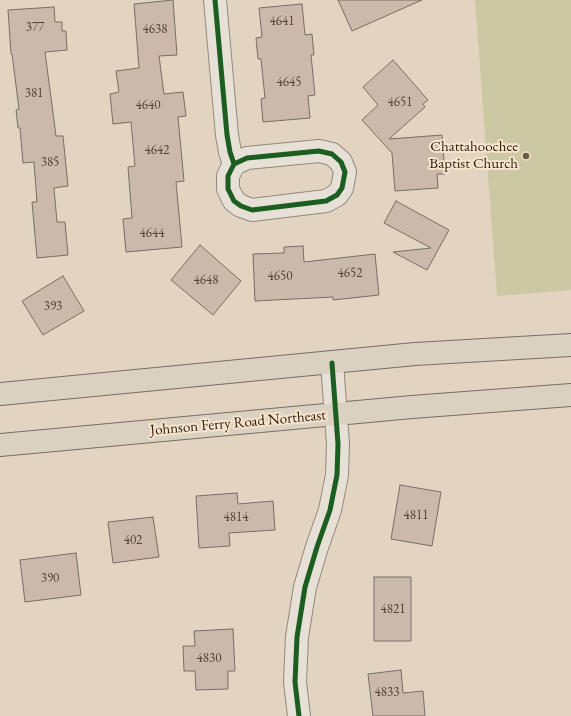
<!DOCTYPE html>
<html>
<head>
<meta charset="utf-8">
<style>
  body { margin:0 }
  canvas { display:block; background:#e2d4c0 }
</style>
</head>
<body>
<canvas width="571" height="716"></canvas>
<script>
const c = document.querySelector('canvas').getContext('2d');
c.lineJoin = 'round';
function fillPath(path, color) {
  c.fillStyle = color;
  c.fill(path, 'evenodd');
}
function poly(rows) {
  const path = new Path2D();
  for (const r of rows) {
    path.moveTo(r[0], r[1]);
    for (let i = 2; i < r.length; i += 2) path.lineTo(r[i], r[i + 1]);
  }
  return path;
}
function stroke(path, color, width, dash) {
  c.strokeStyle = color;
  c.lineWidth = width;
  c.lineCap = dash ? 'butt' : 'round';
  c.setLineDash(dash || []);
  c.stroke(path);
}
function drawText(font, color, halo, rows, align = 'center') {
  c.font = font + ' "EB Garamond",serif';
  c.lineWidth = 4;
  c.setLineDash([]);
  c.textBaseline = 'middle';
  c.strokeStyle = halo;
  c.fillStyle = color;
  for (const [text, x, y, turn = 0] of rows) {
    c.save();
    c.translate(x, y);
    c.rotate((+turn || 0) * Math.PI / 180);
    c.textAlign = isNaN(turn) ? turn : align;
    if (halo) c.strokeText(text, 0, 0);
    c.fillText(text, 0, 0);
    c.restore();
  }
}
fillPath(poly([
  [475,0,571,0,571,290,497,296]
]), '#ccc8a3');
const building = poly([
  [173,0,177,55,159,56,164,94,183,92,186,116,178,117,184,181,176,182,182,247,126,252,123,219,132,218,128,167,135,166,131,122,113,124,110,94,119,92,116,71,139,68,134,4,173,0],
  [338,0,422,0,352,31,338,0],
  [302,4,305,35,312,34,314,55,311,55,315,95,308,96,310,118,263,122,261,99,265,98,261,59,258,59,256,38,262,37,259,8,302,4],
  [54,7,55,22,62,22,62,31,66,31,67,50,45,52,56,136,63,136,68,186,54,188,57,222,65,222,68,255,37,258,32,202,37,202,34,162,23,163,20,128,18,128,16,110,19,109,12,54,11,54,8,10,54,7],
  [393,60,428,100,423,104,425,107,389,139,442,135,445,174,437,174,438,188,395,191,392,153,362,120,378,105,363,87,393,60],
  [396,201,449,230,427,270,393,252,431,248,384,223,396,201],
  [200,245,241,281,213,315,171,280,200,245],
  [303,246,304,262,375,254,379,295,333,300,333,297,255,301,253,254,284,253,284,247,303,246],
  [63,276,84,311,43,335,22,301,63,276],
  [400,485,441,492,432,546,391,539,400,485],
  [237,493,238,504,273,501,275,530,229,533,230,546,199,548,196,496,237,493],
  [153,517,159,557,113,563,108,522,153,517],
  [76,553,81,595,25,602,20,560,76,553],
  [374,577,411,577,411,641,374,641,374,577],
  [233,629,235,671,228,671,228,689,196,690,195,671,184,671,183,646,195,646,194,631,233,629],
  [401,670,403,693,423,691,425,716,373,716,368,674,401,670]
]);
fillPath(building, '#cbb9ab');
stroke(building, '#786e62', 1);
const minor = poly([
  [215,0,227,135,230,152,234,164],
  [319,151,332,154,341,162,345,172,342,188,337,195,326,201,252,210,241,206,234,201,228,189,228,176,234,164,247,158,319,151],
  [299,716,295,682,297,637,305,587,317,547,330,510,337,475,338,444,332,363]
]);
const major = poly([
  [0,394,415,354,571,345],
  [0,445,412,407,571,395]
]);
stroke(minor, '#92887b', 24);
stroke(major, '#786e62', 24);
stroke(minor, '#e7e0d6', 22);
stroke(major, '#dad1c1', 22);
stroke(poly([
  [215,0,227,135,230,152,234,164],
  [319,151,332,154,341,162,345,172,342,188,337,195,326,201,252,210,241,206,234,201,228,189,228,176,234,164,247,158,319,151],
  [299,716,295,682,297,637,305,587,317,547,330,510,337,475,338,444,332,363]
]), '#1b5e20', 5);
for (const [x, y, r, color] of [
  [526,156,4,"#6c5a4b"]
]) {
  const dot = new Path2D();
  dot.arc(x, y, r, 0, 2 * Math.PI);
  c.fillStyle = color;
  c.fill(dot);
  stroke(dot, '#f6e5cc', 1.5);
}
drawText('13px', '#544134', null, [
  ["4641",282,21],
  ["377",35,27],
  ["4638",155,29],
  ["4645",289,82],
  ["381",34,93],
  ["4651",400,102],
  ["4640",148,105],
  ["4642",157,150],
  ["385",50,162],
  ["4644",152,233],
  ["4652",350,273],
  ["4650",280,276],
  ["4648",206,280],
  ["393",53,306],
  ["4811",416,515],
  ["4814",236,517],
  ["402",133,540],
  ["390",50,578],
  ["4821",393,609],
  ["4830",209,658],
  ["4833",387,692]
]);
drawText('15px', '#2c190c', '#f6e5cc', [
  ["Chattahoochee",518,147],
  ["Baptist Church",518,164]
], 'right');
drawText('15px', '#2c190c', '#f6e5cc', [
  ["Johnson Ferry Road Northeast",238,423,-5]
]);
</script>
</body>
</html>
